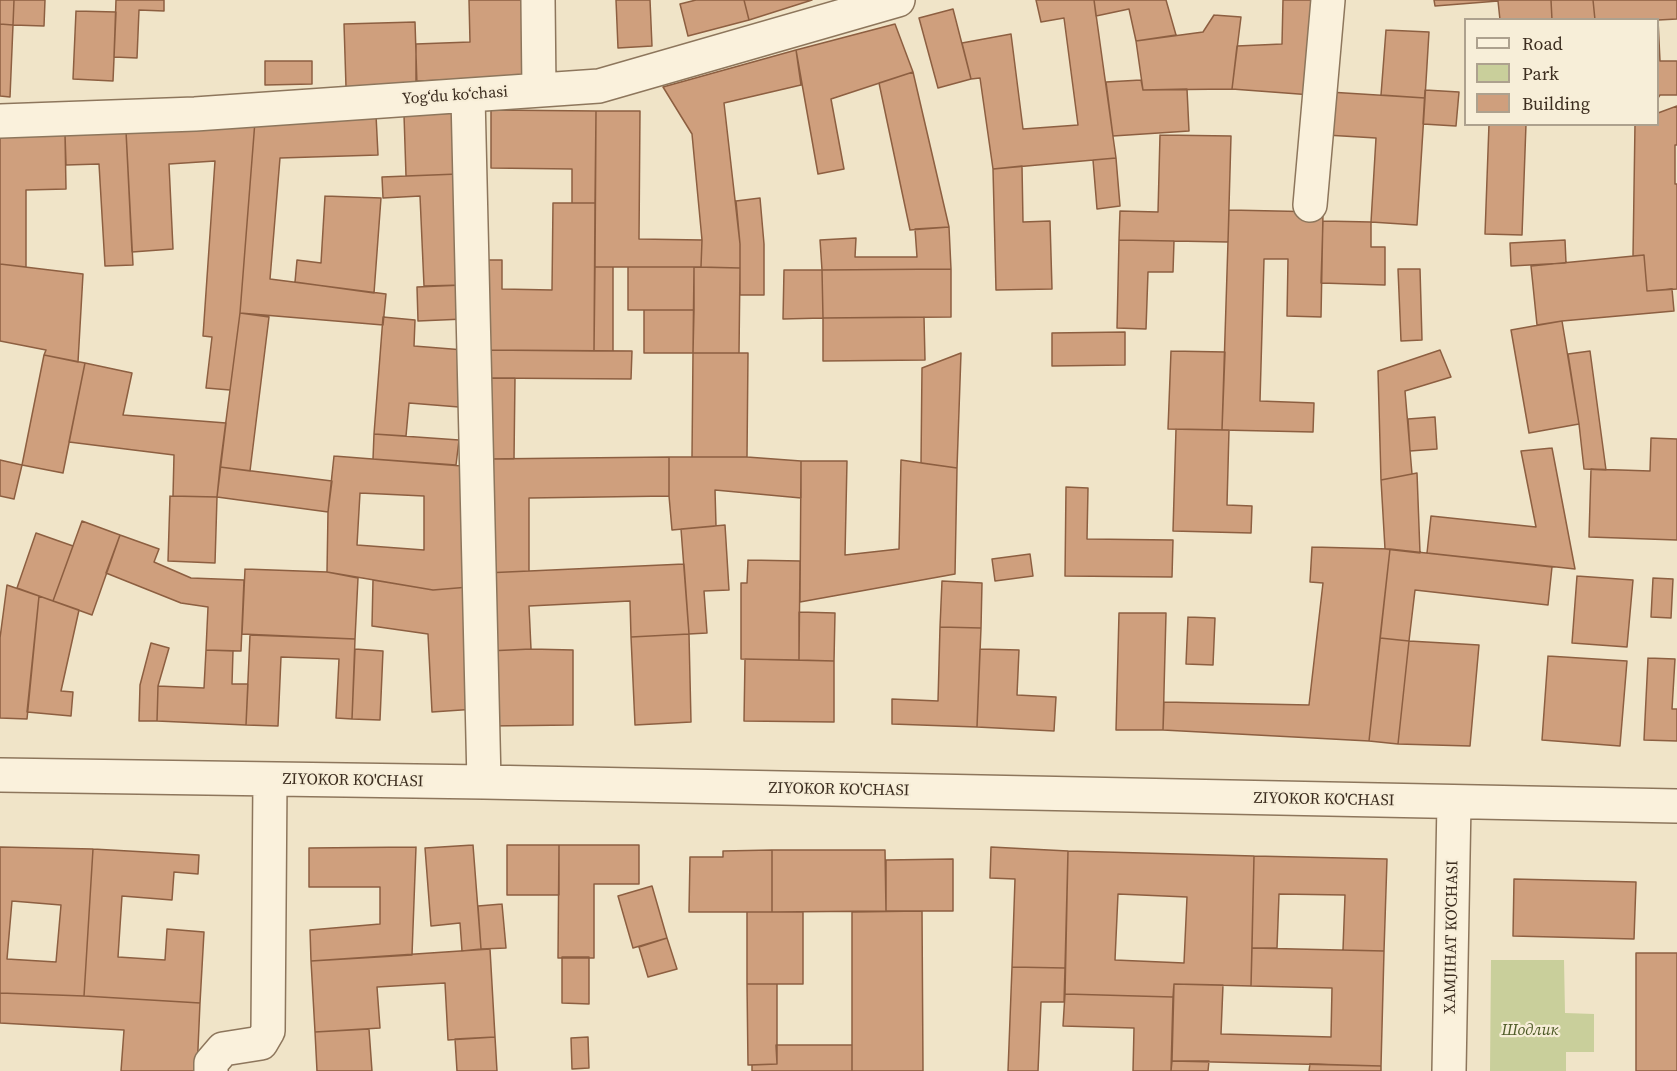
<!DOCTYPE html>
<html>
<head>
<meta charset="utf-8">
<style>
  body { margin:0 }
  #map { position:relative; width:1677px; height:1071px; overflow:hidden; background:#f0e4c8; font-family:"Source Serif 4",serif }
  canvas { display:block }
  .legend { position:absolute; left:1464px; top:18px; width:195px; height:108px; box-sizing:border-box; background:#f7eed8; border:2px solid #ada18e; margin:0; padding:8px 10px; list-style:none; font-size:18px; color:#3d2e20 }
  .legend li { display:flex; align-items:center; gap:12px; height:30px }
  .legend b { width:30px; border:2px solid #ada18e }
</style>
</head>
<body>
<div id="map">
<canvas width="1677" height="1071"></canvas>
<ul class="legend">
<li><b style="height:8px;background:#faf1dc"></b>Road</li>
<li><b style="height:16px;background:#c9cf9b"></b>Park</li>
<li><b style="height:16px;background:#cf9f7d"></b>Building</li>
</ul>
</div>
<script>
const c = document.querySelector('canvas').getContext('2d');
c.lineJoin = 'round';
function fillPath(path, color) {
  c.fillStyle = color;
  c.fill(path, 'evenodd');
}
function poly(rows) {
  const path = new Path2D();
  for (const r of rows) {
    path.moveTo(r[0], r[1]);
    for (let i = 2; i < r.length; i += 2) path.lineTo(r[i], r[i + 1]);
  }
  return path;
}
function stroke(path, color, width, dash) {
  c.strokeStyle = color;
  c.lineWidth = width;
  c.lineCap = dash ? 'butt' : 'round';
  c.setLineDash(dash || []);
  c.stroke(path);
}
function drawText(font, color, halo, rows, align = 'center') {
  c.font = font + ' "Source Serif 4",serif';
  c.lineWidth = 4.5;
  c.setLineDash([]);
  c.textBaseline = 'middle';
  c.strokeStyle = halo;
  c.fillStyle = color;
  for (const [text, x, y, turn = 0] of rows) {
    c.save();
    c.translate(x, y);
    c.rotate((+turn || 0) * Math.PI / 180);
    c.textAlign = isNaN(turn) ? turn : align;
    if (halo) c.strokeText(text, 0, 0);
    c.fillText(text, 0, 0);
    c.restore();
  }
}
fillPath(poly([
  [1491,960,1564,960,1565,1013,1594,1014,1594,1052,1566,1052,1566,1071,1490,1071]
]), '#c9cf9b');
const building = poly([
  [0,0,14,0,13,25,0,24,0,0],
  [14,0,45,0,44,26,13,25,14,0],
  [116,0,164,0,164,11,139,10,137,58,114,57,116,0],
  [469,0,526,0,528,78,416,81,416,44,470,42,469,0],
  [616,0,650,0,652,46,618,48,616,0],
  [696,0,744,0,749,20,688,36,680,4,696,0],
  [744,0,812,0,749,20,744,0],
  [1036,0,1094,0,1116,158,993,169,980,78,971,79,962,43,1011,34,1023,129,1078,125,1064,18,1041,22,1036,0],
  [1094,0,1166,0,1176,35,1136,41,1129,9,1096,16,1094,0],
  [1283,0,1313,0,1312,95,1232,89,1237,46,1282,44,1283,0],
  [1434,0,1551,0,1552,20,1500,20,1498,1,1435,6,1434,0],
  [1551,0,1593,0,1595,20,1552,20,1551,0],
  [1593,0,1677,0,1677,19,1658,20,1660,61,1677,61,1677,95,1660,95,1658,98,1658,20,1595,20,1593,0],
  [953,9,971,79,938,88,919,18,953,9],
  [76,11,116,12,113,81,73,79,76,11],
  [1214,15,1241,17,1232,89,1143,90,1136,41,1203,32,1214,15],
  [415,22,417,86,346,87,344,24,415,22],
  [0,24,13,25,10,97,0,96,0,24],
  [895,24,913,72,831,99,844,169,818,174,796,50,895,24],
  [1386,30,1429,32,1425,98,1381,95,1386,30],
  [796,50,801,85,724,103,740,244,740,268,701,267,702,240,692,134,663,87,796,50],
  [265,61,312,61,312,84,265,85,265,61],
  [913,72,949,227,910,230,879,83,913,72],
  [1141,80,1143,90,1187,89,1189,131,1113,136,1106,82,1141,80],
  [1425,90,1459,92,1456,126,1423,124,1425,90],
  [1329,92,1425,98,1417,225,1371,222,1376,138,1326,135,1329,92],
  [1677,106,1677,145,1675,145,1675,184,1677,184,1677,289,1647,291,1644,255,1633,256,1635,124,1658,124,1658,113,1677,106],
  [491,110,596,111,595,203,572,203,572,169,491,168,491,110],
  [596,111,640,111,639,239,702,240,701,267,595,267,596,111],
  [456,113,458,174,406,176,404,115,456,113],
  [376,115,378,155,280,158,270,279,386,294,383,325,240,313,255,121,376,115],
  [255,121,240,313,230,390,206,388,212,337,203,336,215,161,169,164,173,249,132,252,126,131,255,121],
  [1489,124,1526,124,1522,235,1485,234,1489,124],
  [126,131,133,265,105,266,99,164,66,165,65,134,126,131],
  [65,134,66,189,26,190,26,267,0,264,0,136,65,134],
  [1160,135,1231,136,1228,242,1119,240,1120,211,1158,212,1160,135],
  [1116,158,1120,206,1097,209,1093,160,1116,158],
  [1022,166,1023,222,1050,221,1052,289,996,290,993,169,1022,166],
  [458,174,463,285,424,286,420,196,383,198,382,177,458,174],
  [325,196,381,198,374,293,295,282,297,260,321,263,325,196],
  [760,198,764,244,764,295,740,295,740,244,736,201,760,198],
  [553,203,595,203,594,351,484,350,485,260,502,260,502,289,552,290,553,203],
  [1229,210,1323,212,1321,317,1287,316,1288,259,1264,259,1260,401,1314,403,1313,432,1222,430,1229,210],
  [1323,221,1371,222,1371,247,1385,247,1385,285,1321,283,1323,221],
  [949,227,951,269,822,270,820,240,856,238,855,257,917,257,915,229,949,227],
  [1119,240,1174,241,1173,272,1148,272,1146,329,1117,328,1119,240],
  [1565,240,1566,263,1511,266,1510,243,1565,240],
  [1644,255,1647,291,1672,289,1674,311,1562,321,1537,325,1531,266,1644,255],
  [0,264,83,274,78,362,44,355,46,350,0,341,0,264],
  [595,267,613,267,613,351,594,351,595,267],
  [628,267,694,267,694,310,628,310,628,267],
  [694,267,740,268,739,353,693,353,694,267],
  [951,269,951,317,823,318,822,270,951,269],
  [1398,269,1420,269,1422,340,1401,341,1398,269],
  [784,270,822,270,823,318,783,319,784,270],
  [463,285,464,319,418,321,417,287,463,285],
  [644,310,694,310,693,353,644,353,644,310],
  [240,313,269,317,250,471,220,467,240,313],
  [383,317,415,320,414,346,464,350,459,407,409,403,406,436,374,434,383,317],
  [924,317,925,360,823,361,823,318,924,317],
  [1562,321,1579,424,1529,433,1511,330,1562,321],
  [1125,332,1125,365,1052,366,1052,333,1125,332],
  [484,350,632,351,631,379,484,378,484,350],
  [1440,350,1451,377,1405,391,1412,474,1381,480,1378,371,1440,350],
  [1171,351,1225,352,1222,430,1168,429,1171,351],
  [1590,351,1606,470,1584,469,1579,424,1568,354,1590,351],
  [693,353,748,353,747,457,692,457,693,353],
  [961,353,957,468,921,463,922,368,961,353],
  [44,355,85,363,63,473,22,465,44,355],
  [85,363,132,373,123,415,226,423,217,497,173,496,174,455,69,442,85,363],
  [484,378,515,378,514,459,484,459,484,378],
  [1435,417,1437,449,1410,451,1408,419,1435,417],
  [1176,429,1229,430,1227,505,1252,506,1251,533,1173,531,1176,429],
  [374,434,459,440,456,465,373,459,374,434],
  [1651,438,1677,439,1677,540,1589,537,1591,469,1650,471,1651,438],
  [1552,448,1575,569,1427,553,1431,516,1536,527,1521,451,1552,448],
  [334,456,462,466,469,587,433,590,327,572,328,512,334,456],
  [360,493,424,496,424,550,357,545,360,493],
  [669,457,747,457,801,461,801,498,715,490,716,526,672,530,669,496,669,457],
  [669,457,669,496,529,498,529,571,485,573,484,459,669,457],
  [0,460,22,465,14,499,0,496,0,460],
  [901,460,957,468,955,574,800,602,801,461,847,461,845,555,899,549,901,460],
  [220,467,332,481,328,512,217,497,220,467],
  [1417,473,1420,553,1385,549,1381,480,1417,473],
  [1066,487,1088,488,1087,539,1173,540,1172,577,1065,576,1066,487],
  [170,496,217,497,215,563,168,561,170,496],
  [82,521,120,535,92,615,53,601,82,521],
  [725,525,729,590,704,591,707,633,689,634,681,529,725,525],
  [36,533,73,546,53,601,17,588,36,533],
  [120,535,159,549,154,562,191,578,244,580,241,651,206,650,208,607,181,603,106,573,120,535],
  [1312,547,1390,549,1369,741,1163,730,1164,702,1309,705,1323,583,1310,582,1312,547],
  [1390,549,1552,567,1548,605,1415,590,1409,641,1380,638,1390,549],
  [1030,554,1033,576,995,581,992,559,1030,554],
  [748,560,800,561,799,660,741,659,741,583,747,583,748,560],
  [684,564,689,634,631,637,630,601,529,606,531,649,488,651,485,573,684,564],
  [245,569,327,572,358,578,355,639,242,634,245,569],
  [1577,576,1633,580,1627,647,1572,643,1577,576],
  [1653,578,1673,579,1671,618,1651,617,1653,578],
  [373,580,433,590,469,587,476,709,432,712,428,634,372,626,373,580],
  [942,581,982,583,981,628,940,627,942,581],
  [7,585,39,596,27,719,0,718,0,638,7,585],
  [39,596,79,610,61,691,73,692,71,716,27,712,39,596],
  [799,612,835,613,834,661,799,660,799,612],
  [1119,613,1166,613,1163,730,1116,730,1119,613],
  [1188,617,1215,618,1213,665,1186,664,1188,617],
  [940,627,981,628,977,727,892,724,892,699,938,701,940,627],
  [689,634,691,722,635,725,631,637,689,634],
  [250,635,355,639,352,719,336,718,339,659,281,657,278,726,246,725,250,635],
  [1380,638,1409,641,1398,744,1369,741,1380,638],
  [1409,641,1479,645,1470,746,1398,744,1409,641],
  [151,643,169,648,158,686,157,721,139,721,140,685,151,643],
  [355,649,383,651,380,720,352,719,355,649],
  [531,649,573,650,573,725,488,726,488,651,531,649],
  [980,649,1019,650,1017,695,1056,697,1054,731,977,727,980,649],
  [206,650,233,651,232,684,248,684,246,725,157,721,158,686,204,688,206,650],
  [1548,656,1627,661,1620,746,1542,740,1548,656],
  [1648,658,1675,659,1672,709,1677,709,1677,741,1644,740,1648,658],
  [745,659,834,661,834,722,744,721,745,659],
  [473,845,481,949,462,951,460,923,431,926,425,848,473,845],
  [507,845,559,845,559,895,507,895,507,845],
  [559,845,639,845,639,884,594,884,594,958,558,958,559,845],
  [0,847,93,849,84,996,0,993,0,847],
  [12,901,61,905,56,962,7,959,12,901],
  [416,847,412,955,311,961,310,930,380,924,380,887,309,887,309,848,416,847],
  [991,847,1068,851,1065,968,1012,967,1015,879,990,878,991,847],
  [93,849,199,855,198,874,174,872,172,900,122,896,118,957,165,960,167,929,204,932,200,1003,84,996,93,849],
  [772,850,772,912,689,912,690,857,723,857,723,851,772,850],
  [772,850,885,850,886,911,772,912,772,850],
  [1068,851,1254,856,1251,986,1174,984,1173,997,1065,994,1068,851],
  [1118,894,1187,897,1184,963,1115,960,1118,894],
  [1254,856,1387,859,1384,951,1343,950,1345,895,1279,894,1277,948,1252,948,1254,856],
  [953,859,953,911,886,911,886,860,953,859],
  [1514,879,1636,882,1634,939,1513,936,1514,879],
  [652,886,667,938,633,948,618,896,652,886],
  [502,904,506,948,481,949,478,906,502,904],
  [922,911,923,1071,852,1071,852,912,922,911],
  [747,912,803,912,803,984,747,984,747,912],
  [667,938,677,969,648,977,639,947,667,938],
  [1252,948,1384,951,1381,1066,1172,1061,1174,984,1223,985,1221,1034,1331,1037,1332,988,1251,986,1252,948],
  [490,949,495,1037,448,1040,445,983,377,987,380,1028,315,1032,311,961,490,949],
  [1636,953,1677,953,1677,1071,1636,1071,1636,953],
  [562,957,589,957,589,1004,562,1003,562,957],
  [1012,967,1065,968,1064,1002,1041,1002,1038,1071,1008,1071,1012,967],
  [747,984,777,984,777,1064,748,1065,747,984],
  [0,993,84,996,200,1003,197,1071,121,1071,124,1030,0,1023,0,993],
  [1065,994,1173,997,1171,1071,1133,1071,1134,1028,1063,1026,1065,994],
  [369,1029,372,1071,317,1071,315,1032,369,1029],
  [495,1037,497,1071,457,1071,455,1039,495,1037],
  [588,1037,589,1068,572,1069,571,1038,588,1037],
  [776,1045,852,1045,852,1071,752,1071,752,1065,777,1064,776,1045],
  [1172,1061,1209,1061,1208,1071,1171,1071,1172,1061],
  [1310,1064,1381,1066,1381,1071,1309,1071,1310,1064]
]);
fillPath(building, '#cf9f7d');
stroke(building, '#8d5f41', 1.5);
const minor = poly([
  [538,0,539,89],
  [468,96,484,782],
  [0,121,195,114,599,86,898,0],
  [1310,205,1328,0],
  [0,775,484,782,1677,806],
  [211,1071,211,1063,223,1049,261,1043,268,1031,270,780],
  [1449,1071,1454,802]
]);
stroke(minor, '#8d765c', 36);
stroke(minor, '#faf1dc', 33);
drawText('16px', '#3d2e20', '#f7eed8', [
  ["Yogʻdu koʻchasi",455,96,-4],
  ["ZIYOKOR KO'CHASI",353,781,1],
  ["ZIYOKOR KO'CHASI",839,790,1],
  ["ZIYOKOR KO'CHASI",1324,800,1],
  ["XAMJIHAT KO'CHASI",1452,937,-89]
]);
drawText('italic 16px', '#4d5a26', '#f7eed8', [
  ["Шодлик",1530,1031]
]);
</script>
</body>
</html>
